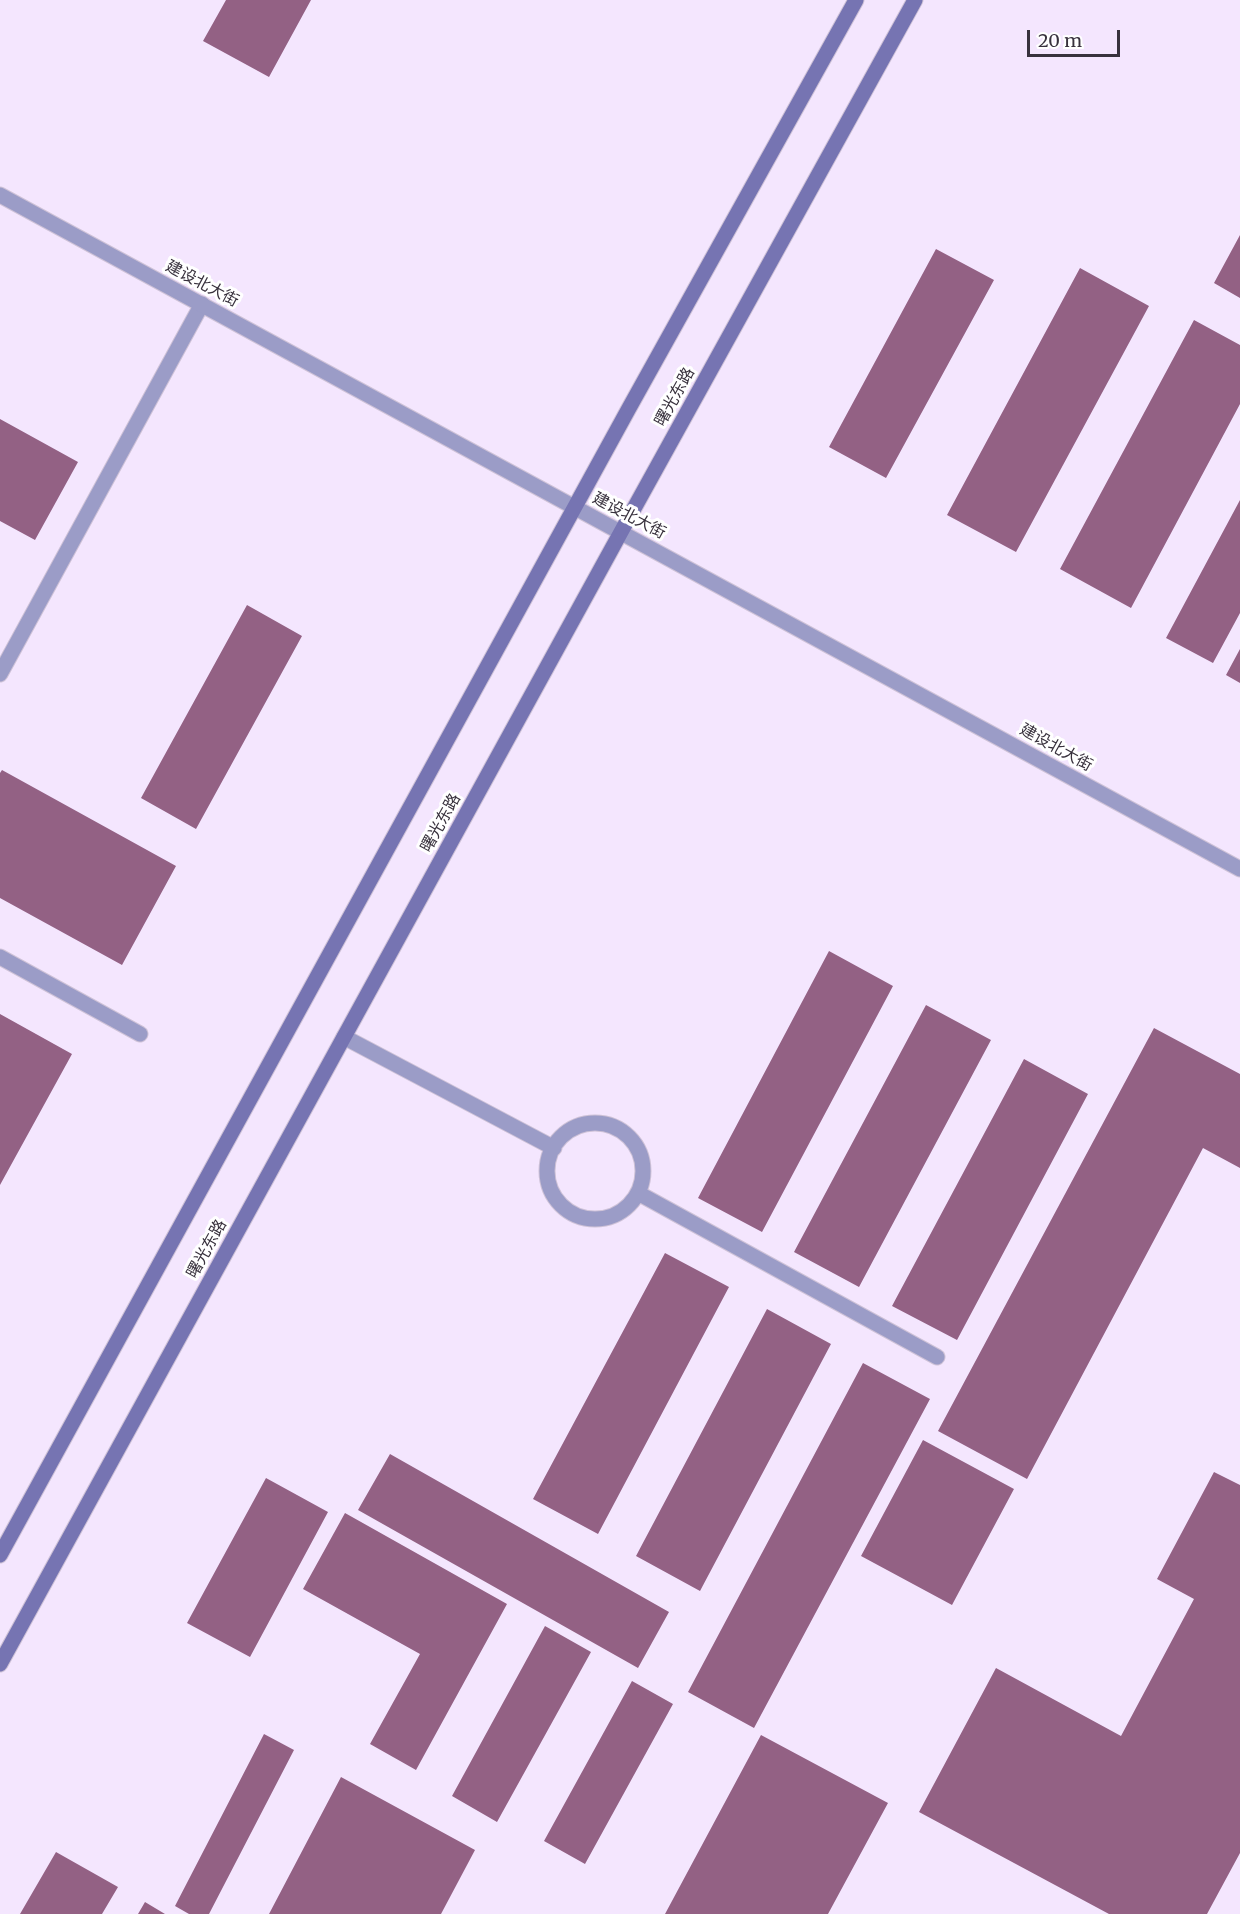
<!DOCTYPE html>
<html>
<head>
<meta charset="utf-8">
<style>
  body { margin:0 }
  #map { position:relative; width:1240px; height:1914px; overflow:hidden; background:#f4e6fe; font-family:Merriweather,serif }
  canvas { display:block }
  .scale { position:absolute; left:1027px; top:30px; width:93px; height:27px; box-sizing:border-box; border:3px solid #38313d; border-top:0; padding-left:8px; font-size:18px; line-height:21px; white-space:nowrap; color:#38313d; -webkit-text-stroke:4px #fff; paint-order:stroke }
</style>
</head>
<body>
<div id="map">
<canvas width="1240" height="1914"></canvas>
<div class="scale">20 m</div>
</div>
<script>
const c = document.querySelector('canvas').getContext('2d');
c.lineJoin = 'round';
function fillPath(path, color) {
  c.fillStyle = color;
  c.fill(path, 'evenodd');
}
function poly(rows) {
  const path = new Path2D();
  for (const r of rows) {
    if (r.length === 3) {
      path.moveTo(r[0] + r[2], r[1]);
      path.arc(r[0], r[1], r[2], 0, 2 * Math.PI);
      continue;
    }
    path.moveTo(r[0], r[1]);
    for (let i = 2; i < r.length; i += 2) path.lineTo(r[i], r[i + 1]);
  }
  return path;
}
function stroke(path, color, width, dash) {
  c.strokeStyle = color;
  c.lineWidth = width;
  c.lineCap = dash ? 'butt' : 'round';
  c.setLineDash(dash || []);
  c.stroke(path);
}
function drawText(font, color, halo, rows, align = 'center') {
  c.font = font + ' Merriweather,"Noto Sans SC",serif';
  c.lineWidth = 6;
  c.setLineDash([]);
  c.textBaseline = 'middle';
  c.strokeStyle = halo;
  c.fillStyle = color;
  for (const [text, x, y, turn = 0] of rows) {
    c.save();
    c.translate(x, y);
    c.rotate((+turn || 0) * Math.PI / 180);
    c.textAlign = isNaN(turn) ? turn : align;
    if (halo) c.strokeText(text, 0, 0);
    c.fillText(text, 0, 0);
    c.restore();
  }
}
fillPath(poly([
  [226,0,311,0,269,77,203,41],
  [1240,235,1240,298,1214,283],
  [936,249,994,280,886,478,829,447],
  [1080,268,1149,306,1016,552,947,515],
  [1194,320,1240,345,1240,404,1131,608,1060,569],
  [0,419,78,462,35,540,0,521],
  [1240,500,1240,613,1213,663,1166,638],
  [247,605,302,636,196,829,141,798],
  [1240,649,1240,683,1226,675],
  [2,770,176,866,122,965,0,898,0,773],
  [829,951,893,986,762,1232,698,1198],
  [926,1005,991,1040,859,1287,794,1252],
  [0,1014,72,1054,0,1185],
  [1154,1028,1240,1074,1240,1168,1203,1148,1027,1479,938,1431],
  [1024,1059,1088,1094,957,1340,892,1306],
  [665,1253,729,1287,598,1534,533,1499],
  [767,1309,831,1344,700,1591,636,1556],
  [863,1363,930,1399,754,1728,688,1692],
  [923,1440,1014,1489,952,1605,861,1556],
  [390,1454,669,1612,638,1668,358,1510],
  [1214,1472,1240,1485,1240,1853,1207,1914,1109,1914,919,1812,996,1668,1121,1736,1194,1599,1157,1579],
  [266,1478,328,1512,250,1657,187,1623],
  [345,1513,507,1604,416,1770,370,1744,420,1654,303,1589],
  [545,1626,591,1652,497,1822,452,1796],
  [632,1681,673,1704,585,1864,544,1841],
  [264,1734,294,1750,209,1914,189,1914,175,1906],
  [761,1735,888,1803,828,1914,665,1914],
  [341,1777,475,1850,441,1914,269,1914],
  [56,1852,118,1887,102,1914,20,1914],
  [145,1902,165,1914,138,1914]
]), '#936184');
const service = poly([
  [0,674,202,304],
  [0,957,140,1034],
  [344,1037,554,1148],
  [595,1171,48],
  [638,1193,937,1357]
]);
const tertiary = poly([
  [0,195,1240,869]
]);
const secondary = poly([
  [0,1555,628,410,856,0],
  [0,1664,621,532,915,0]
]);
stroke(service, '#cec2d7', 17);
stroke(tertiary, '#cec2d7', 17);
stroke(secondary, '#cec2d7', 17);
stroke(service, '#9b9cc7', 15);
stroke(tertiary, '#9b9cc7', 15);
stroke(secondary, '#7674b2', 15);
drawText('16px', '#38313d', '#fff', [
  ["建设北大街",202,284,28],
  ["曙光东路",675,397,-61],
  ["建设北大街",629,516,28],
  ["建设北大街",1056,748,29],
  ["曙光东路",441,823,-61],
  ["曙光东路",207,1249,-61]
]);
</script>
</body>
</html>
